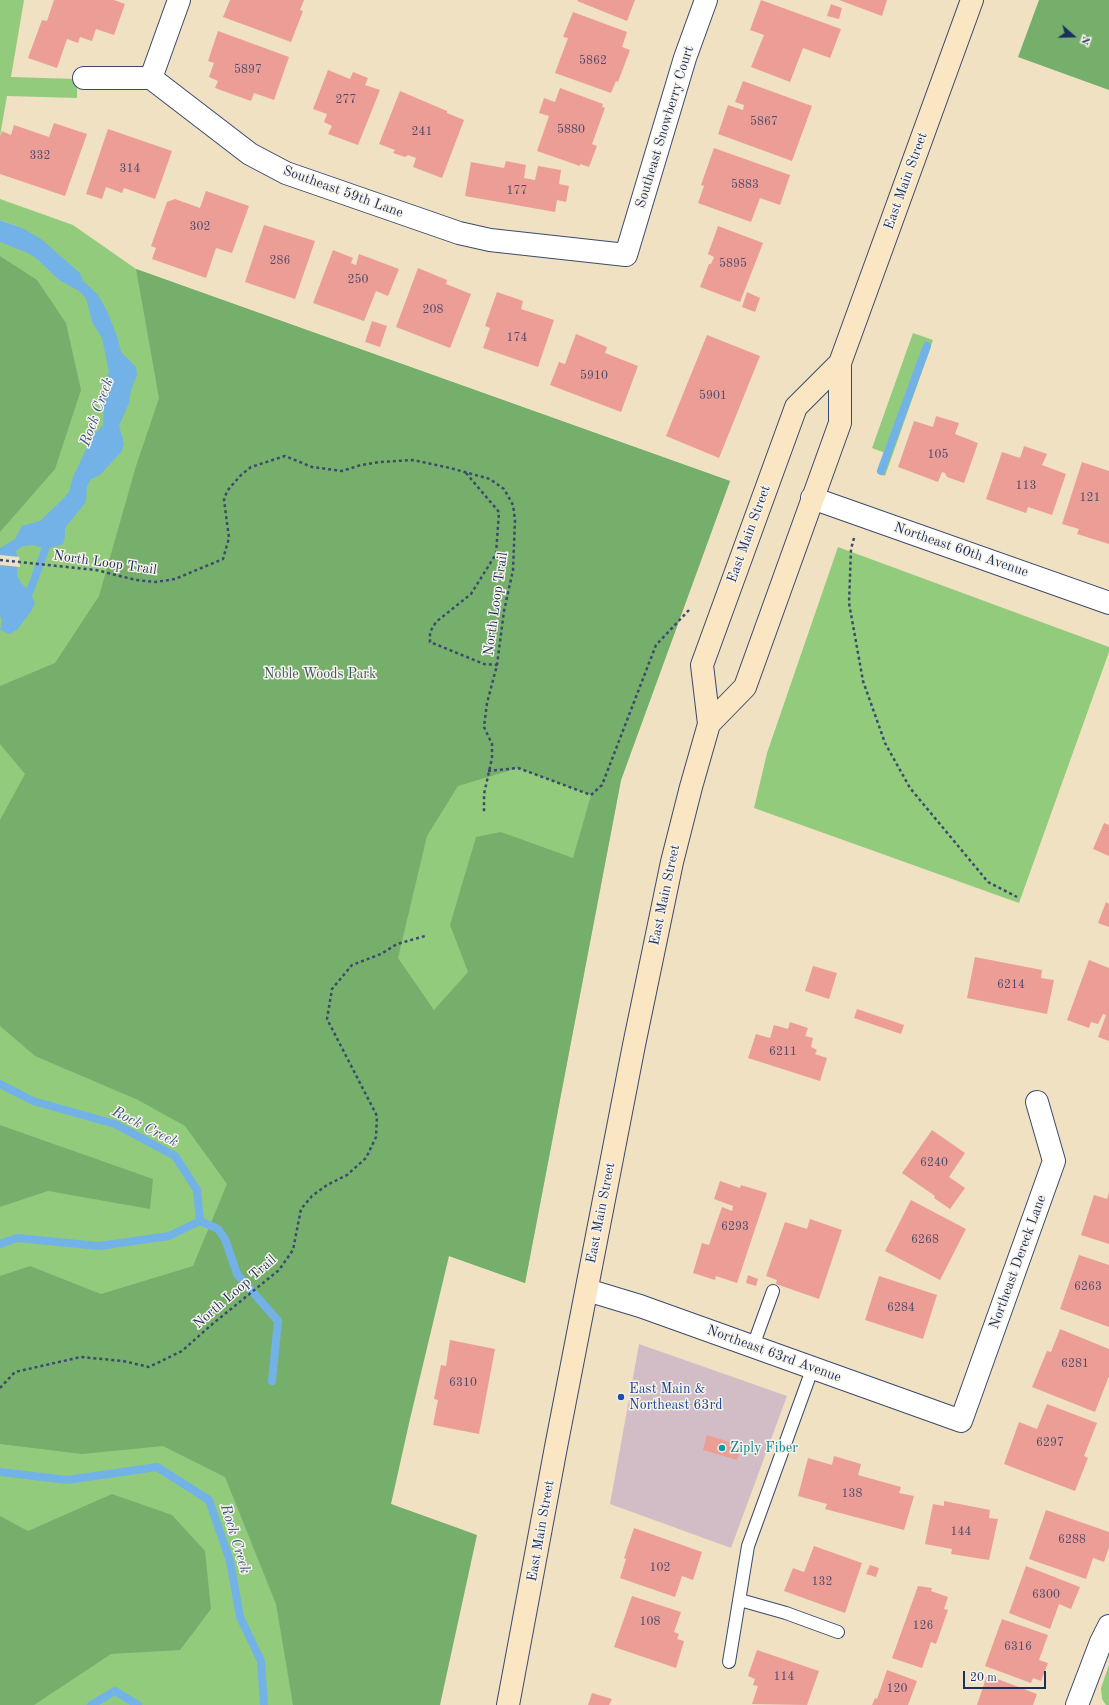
<!DOCTYPE html>
<html>
<head>
<meta charset="utf-8">
<style>
  body { margin:0 }
  #map { position:relative; width:1109px; height:1705px; overflow:hidden; background:#f0e1c2; font-family:"Old Standard TT",serif }
  canvas { display:block }
  .north { position:absolute; left:1053px; top:16px; width:40px; height:40px; -webkit-text-stroke:3px #f7f3e8; paint-order:stroke; rotate:110deg; font-size:11px; font-weight:700; line-height:16px; text-align:center; color:#1b2f5e }
  .north::after { content:''; display:block; margin:auto; width:14px; height:18px; background:#1b2f5e; clip-path:polygon(50% 0,100% 100%,50% 72%,0 100%) }
  .scale { position:absolute; left:963px; top:1671px; width:83px; height:18px; box-sizing:border-box; border:2px solid #1b2f5e; border-top:0; padding-left:5px; font-size:12px; line-height:14px; white-space:nowrap; color:#1b2f5e; -webkit-text-stroke:3px #f7f3e8; paint-order:stroke }
</style>
</head>
<body>
<div id="map">
<canvas width="1109" height="1705"></canvas>
<div class="north">N</div>
<div class="scale">20 m</div>
</div>
<script>
const c = document.querySelector('canvas').getContext('2d');
c.lineJoin = 'round';
function fillPath(path, color) {
  c.fillStyle = color;
  c.fill(path, 'evenodd');
}
function poly(rows) {
  const path = new Path2D();
  for (const r of rows) {
    path.moveTo(r[0], r[1]);
    for (let i = 2; i < r.length; i += 2) path.lineTo(r[i], r[i + 1]);
  }
  return path;
}
function stroke(path, color, width, dash) {
  c.strokeStyle = color;
  c.lineWidth = width;
  c.lineCap = dash ? 'butt' : 'round';
  c.setLineDash(dash || []);
  c.stroke(path);
}
function drawText(font, color, halo, rows, align = 'center') {
  c.font = font + ' "Old Standard TT",serif';
  c.lineWidth = 3;
  c.setLineDash([]);
  c.textBaseline = 'middle';
  c.strokeStyle = halo;
  c.fillStyle = color;
  for (const [text, x, y, turn = 0] of rows) {
    c.save();
    c.translate(x, y);
    c.rotate((+turn || 0) * Math.PI / 180);
    c.textAlign = isNaN(turn) ? turn : align;
    if (halo) c.strokeText(text, 0, 0);
    c.fillText(text, 0, 0);
    c.restore();
  }
}
fillPath(poly([
  [639,1344,787,1396,731,1548,610,1504]
]), '#d2bdc6');
fillPath(poly([
  [0,0,24,0,11,77,77,79,77,98,7,96,0,136],
  [0,199,73,225,136,269,730,481,621,780,525,1283,449,1256,231,1447,463,1530,430,1705,0,1705,0,221,20,227,0,220],
  [913,333,933,340,885,476,878,473,885,453,872,448],
  [838,547,1109,647,1109,652,1019,903,754,808,767,753],
  [1109,1665,1109,1705,1106,1705,1102,1699,1101,1688]
]), '#93cb7d');
fillPath(poly([
  [1039,0,1109,0,1109,90,1018,57],
  [0,256,37,280,66,323,81,390,55,469,0,532],
  [136,269,730,481,621,780,525,1283,449,1256,410,1419,391,1504,477,1535,440,1705,293,1705,276,1604,225,1477,163,1446,82,1454,0,1444,0,1276,30,1266,101,1294,193,1266,227,1184,185,1126,138,1100,35,1056,0,1026,0,820,25,774,0,744,0,686,55,663,99,596,136,466,159,398],
  [518,768,591,795,573,858,501,832,476,837,450,925,468,972,434,1010,398,958,427,836,458,786],
  [0,1125,153,1179,150,1209,48,1191,0,1207],
  [112,1494,172,1515,205,1551,211,1609,180,1650,111,1654,34,1705,0,1705,0,1516,28,1531]
]), '#76af6c');
fillPath(poly([
  [0,220,22,228,41,239,80,273,83,281,98,295,107,311,117,336,121,352,136,367,137,375,131,390,129,403,119,426,124,443,122,451,100,475,91,479,87,486,86,502,65,528,65,536,63,544,54,547,44,548,33,545,23,546,16,551,18,559,17,576,22,584,30,591,35,603,32,610,17,630,9,634,0,630,2,621,0,615,0,548,15,539,22,526,40,521,64,498,69,492,73,477,92,437,103,425,104,410,102,393,103,385,109,372,102,338,92,322,86,298,79,291,59,280,37,259,28,253,0,242]
]), '#73b2e6');
fillPath(poly([
  [0,555,19,557,20,567,0,565]
]), '#f0e1c2');
stroke(poly([
  [881,471,927,346],
  [24,598,30,591,49,539],
  [0,1084,33,1101,115,1124,175,1156,197,1190,200,1221,169,1236,99,1246,17,1238,0,1244],
  [200,1221,218,1229,225,1239,237,1274,278,1321,272,1381],
  [0,1472,67,1480,157,1467,209,1500,230,1561,240,1617,261,1661,264,1705],
  [91,1705,115,1691,138,1705]
]), '#73b2e6', 8);
fillPath(poly([
  [54,0,114,0,125,4,114,35,96,29,92,41,80,37,78,43,67,39,57,68,28,58,42,20,47,21],
  [230,0,304,0,300,10,303,11,291,42,223,17],
  [578,0,635,0,627,21,577,1],
  [761,0,841,29,830,58,803,48,790,82,751,67,764,35,750,30],
  [839,0,887,0,882,16],
  [831,4,842,8,839,19,827,16],
  [573,12,627,32,622,47,630,50,618,82,616,81,611,93,555,73,568,38,563,37],
  [218,31,289,57,274,100,254,93,251,101,215,88,218,81,209,77,214,63,208,61],
  [328,70,350,79,353,72,368,78,365,85,380,90,358,145,328,134,332,126,324,122,327,114,313,109],
  [743,81,812,106,792,161,718,134,728,105,743,110,744,105,735,102],
  [560,88,603,104,602,107,605,108,592,144,597,146,589,167,580,164,580,166,537,151,549,116,539,113,544,98,555,102],
  [400,91,447,111,447,113,464,120,442,178,413,167,416,158,408,155,405,157,393,153,395,150,379,144],
  [54,123,87,134,65,196,0,174,0,136,2,131,11,135,14,125,49,137],
  [108,129,172,151,155,199,124,188,122,193,106,187,102,199,86,194],
  [714,148,790,175,780,205,760,198,751,222,698,203,704,186,701,185],
  [506,161,526,165,524,178,535,180,538,166,561,170,559,184,569,186,566,202,557,200,555,212,465,196,471,162,504,168],
  [206,191,249,206,232,253,216,248,206,278,152,259,156,248,151,246,167,202,175,199,200,208],
  [264,225,315,241,295,299,245,282],
  [718,226,763,243,740,302,700,287,709,264,711,264,714,257,708,254],
  [333,250,353,258,351,263,356,265,359,254,399,269,388,296,376,291,364,321,313,303],
  [418,268,447,280,446,284,471,294,450,348,396,327],
  [497,292,523,301,521,309,554,320,538,367,483,348,490,328,485,326],
  [747,292,760,298,755,312,742,307],
  [372,321,387,326,380,347,365,342],
  [576,334,607,347,605,353,638,366,621,412,550,385,559,362,565,364],
  [707,335,760,356,719,458,666,436],
  [936,416,959,423,955,434,978,443,964,483,947,477,945,473,942,472,938,482,898,467,914,421,933,427],
  [1024,446,1047,454,1042,465,1066,474,1052,515,1028,507,1026,513,986,499,1002,452,1020,458],
  [1082,462,1109,471,1109,544,1077,534,1079,529,1062,524],
  [1104,823,1109,825,1109,856,1093,849],
  [1106,902,1109,904,1109,927,1098,923],
  [975,957,1042,970,1041,978,1054,980,1047,1014,967,998],
  [1089,960,1109,968,1109,1041,1098,1037,1106,1015,1103,1014,1098,1024,1091,1022,1089,1028,1067,1020],
  [813,966,837,973,829,999,805,991],
  [857,1009,904,1025,901,1034,854,1018],
  [790,1022,808,1028,805,1036,813,1038,811,1047,817,1050,815,1054,827,1058,820,1081,748,1058,756,1034,770,1038,774,1025,788,1029],
  [932,1130,965,1153,949,1177,965,1188,950,1209,934,1198,935,1196,902,1173],
  [720,1181,740,1188,741,1185,767,1193,737,1283,716,1276,715,1280,693,1273,702,1243,709,1245,722,1207,732,1211,733,1206,714,1199],
  [1109,1192,1109,1244,1081,1235,1094,1195,1107,1199],
  [911,1200,966,1229,940,1280,885,1251],
  [810,1219,842,1230,819,1299,776,1284,777,1280,766,1276,785,1222,807,1229],
  [1079,1255,1109,1265,1109,1327,1060,1309],
  [748,1275,758,1279,756,1286,746,1283],
  [879,1276,937,1295,923,1339,865,1320],
  [1060,1329,1109,1349,1109,1376,1095,1412,1032,1387,1047,1351,1051,1352],
  [450,1340,495,1349,479,1434,433,1425,438,1400,434,1399,441,1365,446,1366],
  [1047,1404,1097,1423,1084,1456,1088,1458,1075,1491,1004,1464,1019,1422,1037,1429],
  [707,1435,742,1446,737,1460,703,1450],
  [834,1456,861,1464,858,1475,901,1487,899,1493,914,1496,904,1530,825,1509,827,1504,798,1496,808,1458,832,1465],
  [944,1501,990,1510,989,1518,998,1519,989,1560,951,1554,952,1549,925,1544,933,1504,944,1506],
  [1046,1510,1109,1532,1109,1547,1104,1562,1093,1558,1086,1579,1029,1559],
  [634,1528,702,1552,693,1580,682,1576,675,1597,620,1578,626,1559,624,1558],
  [814,1546,862,1563,845,1613,784,1591,793,1568,804,1572],
  [870,1565,879,1568,876,1577,866,1574],
  [1026,1566,1080,1587,1071,1609,1059,1604,1050,1629,1009,1613],
  [918,1586,932,1588,931,1591,948,1597,944,1609,948,1610,936,1644,931,1642,922,1668,892,1658],
  [632,1596,681,1612,674,1632,679,1634,677,1639,684,1641,676,1668,614,1647],
  [1002,1619,1048,1635,1039,1660,1048,1663,1041,1681,1033,1678,1031,1683,985,1666],
  [757,1650,819,1671,807,1705,752,1704,758,1686,753,1685,755,1679,748,1676],
  [887,1670,917,1681,908,1705,872,1705,875,1698,877,1699],
  [987,1675,1037,1694,1033,1705,977,1705],
  [592,1693,612,1699,609,1705,588,1705]
]), '#ec9e96');
const lane = poly([
  [753,1346,773,1291],
  [740,1600,786,1613,838,1632],
  [729,1662,748,1546,813,1367]
]);
const street = poly([
  [84,78,151,78,250,154,286,173,459,233,490,240,626,255,685,58,706,0],
  [151,78,179,0],
  [812,498,1109,603],
  [587,1290,640,1306,961,1421,1054,1161,1037,1102],
  [1077,1705,1101,1642,1109,1626]
]);
const secondary = poly([
  [709,724,745,687,840,423,840,363,972,0],
  [508,1705,556,1447,634,1045,672,862,691,787,709,724,702,665,796,407,840,363]
]);
stroke(lane, '#3b4a6d', 14);
stroke(street, '#3b4a6d', 24);
stroke(secondary, '#3b4a6d', 24);
stroke(poly([
  [466,473,499,512,496,554,471,594,436,622,430,632,430,642,484,664,497,665],
  [854,538,851,549,849,603,863,681,885,743,910,788,988,882,1017,897],
  [0,560,96,570,136,580,156,582,175,579,223,559,229,538,224,500,227,491,241,475,251,467,285,456,312,467,342,471,361,465,380,462,413,460,450,468,490,479,504,489,513,505,515,520,513,570,504,611,497,665,487,703,484,727,492,744,492,758,484,794,484,813],
  [488,771,518,768,591,795,602,785,656,645,689,610],
  [0,1388,15,1372,81,1357,123,1361,149,1367,182,1351,210,1326,279,1270,293,1250,301,1209,312,1196,327,1185,347,1175,366,1158,376,1137,377,1116,327,1019,332,989,352,965,381,954,397,944,425,936]
]), '#3b4a6d', 2.5, [3, 3]);
stroke(lane, '#fff', 12);
stroke(street, '#fff', 22);
stroke(secondary, '#fbe6c4', 22);
for (const [x, y, r, color] of [
  [621,1397,4,"#1a4fb4"],
  [722,1448,4,"#0f9aa8"]
]) {
  const dot = new Path2D();
  dot.arc(x, y, r, 0, 2 * Math.PI);
  c.fillStyle = color;
  c.fill(dot);
  stroke(dot, '#f7f3e8', 1.5);
}
drawText('12px', '#4f4b6c', null, [
  ["5862",593,61],
  ["5897",248,70],
  ["277",346,100],
  ["5867",764,122],
  ["5880",571,130],
  ["241",422,132],
  ["332",40,156],
  ["314",130,169],
  ["5883",745,185],
  ["177",517,191],
  ["302",200,227],
  ["286",280,261],
  ["5895",733,264],
  ["250",358,280],
  ["208",433,310],
  ["174",517,338],
  ["5910",594,376],
  ["5901",713,396],
  ["105",938,455],
  ["113",1026,486],
  ["121",1090,498],
  ["6214",1011,985],
  ["6211",783,1052],
  ["6240",934,1163],
  ["6293",735,1227],
  ["6268",925,1240],
  ["6263",1088,1287],
  ["6284",901,1308],
  ["6281",1075,1364],
  ["6310",463,1383],
  ["6297",1050,1443],
  ["138",852,1494],
  ["144",961,1532],
  ["6288",1072,1540],
  ["102",660,1568],
  ["132",822,1582],
  ["6300",1046,1595],
  ["108",650,1622],
  ["126",923,1626],
  ["6316",1018,1647],
  ["114",784,1677],
  ["120",897,1689]
]);
drawText('14px', '#1b2f5e', '#f7f3e8', [
  ["Southeast Snowberry Court",665,127,-73],
  ["East Main Street",906,181,-70],
  ["Southeast 59th Lane",343,192,20],
  ["East Main Street",749,534,-70],
  ["Northeast 60th Avenue",961,550,19],
  ["North Loop Trail",105,563,8],
  ["North Loop Trail",496,604,-82],
  ["East Main Street",665,895,-78],
  ["East Main Street",601,1213,-79],
  ["Northeast Dereck Lane",1018,1262,-70],
  ["North Loop Trail",235,1292,-41],
  ["Northeast 63rd Avenue",774,1354,20],
  ["East Main Street",541,1531,-80]
]);
drawText('14px', '#395666', '#f7f3e8', [
  ["Noble Woods Park",320,674]
]);
drawText('14px', '#164399', '#f7f3e8', [
  ["East Main &",629,1389],
  ["Northeast 63rd",629,1405]
], 'left');
drawText('14px', '#0d838f', '#f7f3e8', [
  ["Ziply Fiber",730,1448]
], 'left');
drawText('italic 15px', '#355687', '#f7f3e8', [
  ["Rock Creek",97,412,-70],
  ["Rock Creek",145,1127,27],
  ["Rock Creek",235,1539,73]
]);
</script>
</body>
</html>
